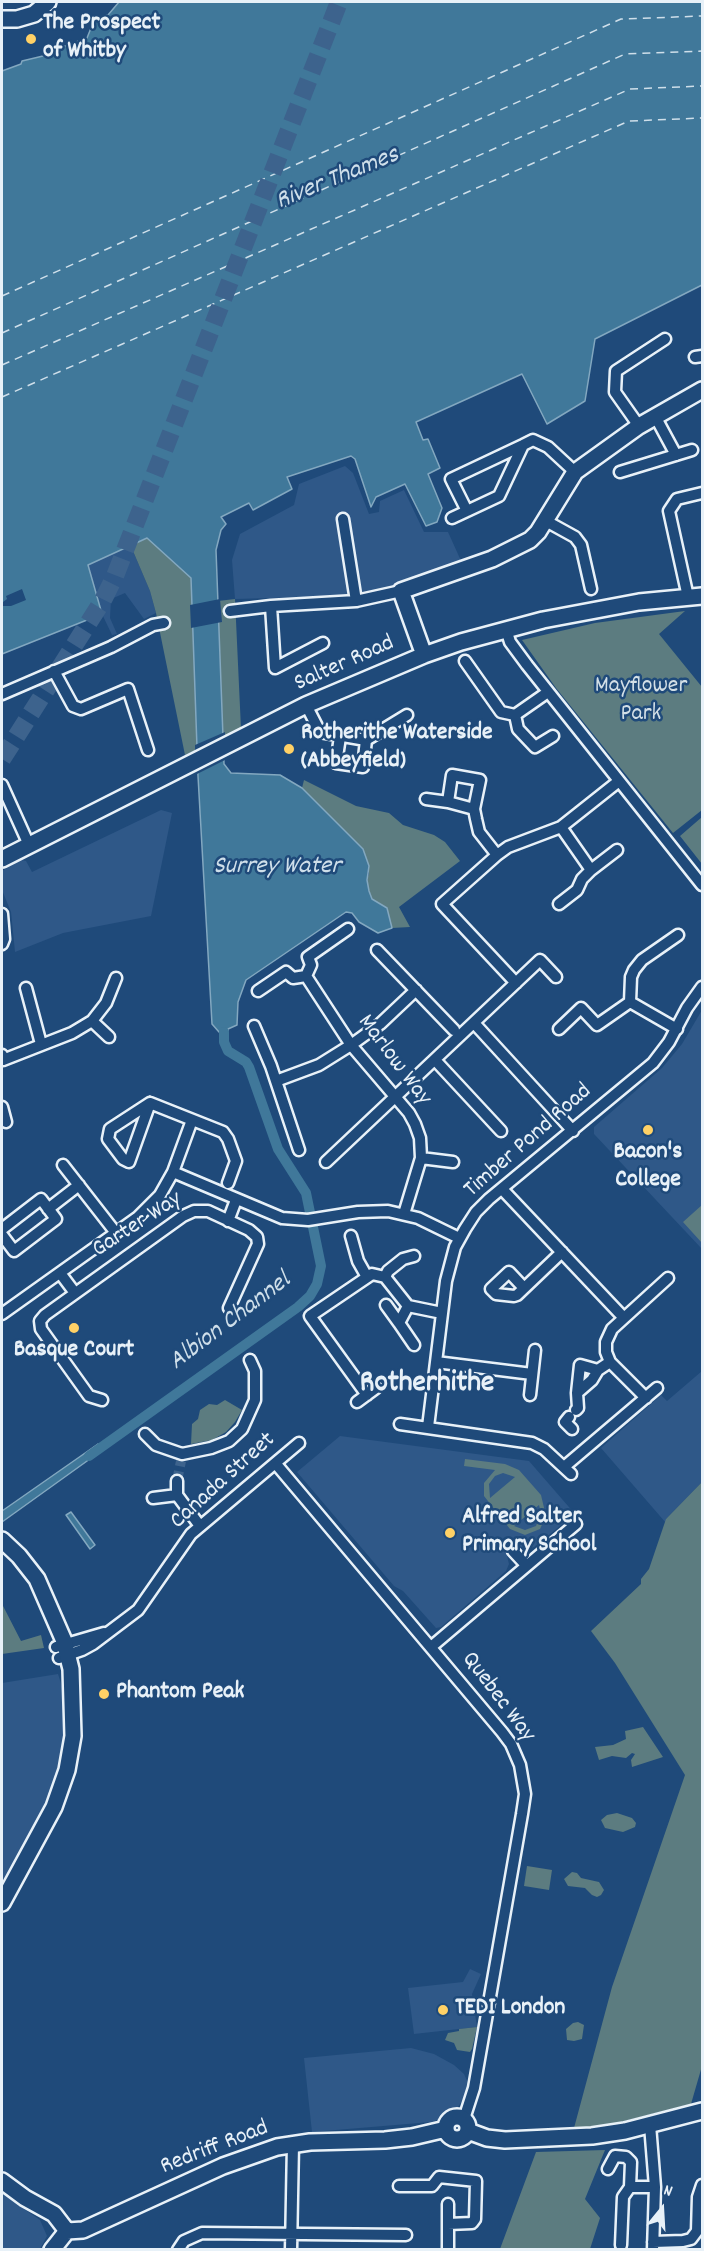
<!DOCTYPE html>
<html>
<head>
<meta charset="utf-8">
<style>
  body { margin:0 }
  #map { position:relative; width:704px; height:2251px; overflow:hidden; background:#1f4a7a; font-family:Dekko,sans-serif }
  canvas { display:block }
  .frame { position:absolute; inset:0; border:3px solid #e8f1f8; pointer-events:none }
  .north { position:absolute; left:632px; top:2179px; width:60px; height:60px; -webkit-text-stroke:4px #1f4a7a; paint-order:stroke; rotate:18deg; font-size:16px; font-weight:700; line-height:24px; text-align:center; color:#e8f1f8 }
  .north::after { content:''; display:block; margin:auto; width:21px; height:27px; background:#e8f1f8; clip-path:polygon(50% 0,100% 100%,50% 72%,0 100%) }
</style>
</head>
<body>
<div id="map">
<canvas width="704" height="2251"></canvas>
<div class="frame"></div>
<div class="north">N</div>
</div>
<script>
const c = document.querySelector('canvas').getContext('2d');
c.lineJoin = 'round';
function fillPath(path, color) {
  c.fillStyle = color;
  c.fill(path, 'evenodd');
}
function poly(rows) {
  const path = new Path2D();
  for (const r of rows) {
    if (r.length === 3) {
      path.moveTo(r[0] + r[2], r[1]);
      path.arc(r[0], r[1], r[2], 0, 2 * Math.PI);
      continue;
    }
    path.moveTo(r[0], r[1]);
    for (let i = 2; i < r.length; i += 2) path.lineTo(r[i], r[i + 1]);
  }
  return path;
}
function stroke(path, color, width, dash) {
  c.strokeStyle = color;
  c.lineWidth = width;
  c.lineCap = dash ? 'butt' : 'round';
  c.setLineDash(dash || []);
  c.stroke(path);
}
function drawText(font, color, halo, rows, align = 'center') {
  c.font = font + ' Dekko,sans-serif';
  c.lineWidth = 5;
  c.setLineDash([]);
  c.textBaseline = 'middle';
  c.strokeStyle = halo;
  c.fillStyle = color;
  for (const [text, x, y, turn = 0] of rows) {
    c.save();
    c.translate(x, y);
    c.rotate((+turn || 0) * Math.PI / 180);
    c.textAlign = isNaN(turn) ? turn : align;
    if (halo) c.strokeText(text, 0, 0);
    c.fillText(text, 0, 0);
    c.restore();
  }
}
fillPath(poly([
  [345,466,353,473,369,514,379,512,380,501,404,490,424,532,448,532,462,563,412,584,344,596,235,599,232,560,240,534,294,505,299,484],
  [129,546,133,551,150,591,156,613,144,619,125,593,111,599,110,618,117,634,112,635,102,614,87,565],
  [161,810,172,813,151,916,63,933,15,952,11,912,2,890,2,871,21,860,26,861,32,872],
  [702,1010,702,1249,594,1134,594,1127,662,1068,682,1044],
  [702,1371,702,1482,666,1519,666,1523,601,1448,661,1395,667,1401],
  [340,1436,529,1461,575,1514,534,1547,527,1549,519,1546,507,1556,509,1564,506,1571,441,1627,436,1628,403,1591,394,1586,297,1472],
  [58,1674,65,1696,67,1746,57,1797,2,1886,2,1683],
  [470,1969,481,1974,472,1994,477,2027,414,2034,408,1988,463,1982],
  [411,2048,434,2054,454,2065,464,2074,469,2085,468,2091,458,2107,444,2118,431,2122,312,2132,304,2058],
  [2,2191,11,2200,40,2220,47,2236,40,2249,2,2249]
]), '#2f5888');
fillPath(poly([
  [210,535,218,601,235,599,241,729,185,755,156,613,150,591,133,551,129,546,148,538],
  [685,611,659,634,702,687,702,810,673,833,556,688,522,640,595,623],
  [304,780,356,806,389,813,403,825,434,835,445,842,460,861,399,907,410,927,392,928,387,908,372,899,369,891,367,880,369,873,363,849,302,788],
  [702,817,702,864,680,836],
  [702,1205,702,1243,683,1222],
  [225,1400,242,1410,235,1422,226,1432,212,1440,191,1444,192,1424,198,1419,200,1410,209,1404,217,1405],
  [465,1459,505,1464,519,1470,541,1495,546,1516,540,1529,525,1535,510,1529,484,1496,484,1483,495,1470,464,1466],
  [503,1473,515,1477,490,1498,489,1484,495,1476],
  [539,1505,541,1513,536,1526,525,1530,514,1526],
  [702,1482,702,2066,691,2104,605,2126,574,2128,612,1987,685,1775,615,1663,591,1631,641,1584,641,1579,649,1569,666,1519],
  [2,1604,21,1641,41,1635,44,1648,2,1654],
  [643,1727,663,1757,632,1767,631,1760,635,1754,632,1753,626,1758,612,1756,599,1760,595,1747,613,1745,626,1739,625,1731],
  [617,1813,632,1818,636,1823,635,1827,623,1832,605,1828,601,1820,607,1815],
  [527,1866,552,1870,549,1890,524,1886],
  [572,1872,577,1873,581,1878,599,1882,604,1890,601,1895,597,1897,592,1895,585,1888,568,1886,564,1879],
  [578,2022,584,2025,582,2039,574,2041,567,2040,566,2029,573,2023],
  [477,2027,472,2049,470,2052,457,2050,454,2043,445,2040,448,2033,459,2031,459,2029],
  [605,2150,585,2199,600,2218,590,2249,500,2249,536,2152]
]), '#5c7c80');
const water = poly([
  [119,2,702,2,702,285,595,339,585,401,547,424,522,374,416,422,423,440,428,439,440,468,428,474,442,508,437,522,426,526,405,484,376,497,371,507,355,459,351,456,287,477,292,489,253,510,249,503,221,517,226,524,221,530,216,550,224,764,231,773,280,775,302,788,363,849,369,866,367,880,369,891,372,899,387,908,392,928,378,933,359,922,352,913,346,912,246,980,238,1002,237,1025,228,1029,228,1031,219,1032,212,1024,198,776,191,578,147,538,88,565,102,614,2,654,2,71,21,64,22,61,43,56,61,45,65,46,87,38,95,18,108,15,119,2],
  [98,1444,101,1451,2,1522,2,1511,98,1444],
  [71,1512,95,1545,90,1549,66,1515,71,1512]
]);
fillPath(water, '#40789a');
stroke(water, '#83a8c0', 1.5);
fillPath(poly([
  [22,589,26,600,11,606,2,606,2,600,3,602,7,599,6,596],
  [220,599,222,622,191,628,190,605],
  [225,732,225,760,195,775,195,745]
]), '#1f4a7a');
stroke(poly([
  [89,1456,298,1307,310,1296,317,1284,321,1266,306,1193,278,1149,249,1067,246,1062,228,1051,224,1042,224,1032]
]), '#40789a', 10);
stroke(poly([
  [2,296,621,19,702,16],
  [2,333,625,54,702,51],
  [2,365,630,89,702,86],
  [2,397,629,121,702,118]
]), '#cfdfea', 1.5, [8, 6]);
stroke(poly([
  [177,1481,181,1461]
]), '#3d638d', 10, [10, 5]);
stroke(poly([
  [2,759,103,600,115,576,339,2]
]), '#3d638d', 18, [18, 9]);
const street = poly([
  [695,357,702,356],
  [655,416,676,455],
  [639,426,615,392,616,371,665,339],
  [523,445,499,496,467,511,451,479,523,445,533,440,548,447,575,472],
  [620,472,692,450],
  [452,518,467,511],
  [343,519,356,601],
  [546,521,575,537,581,545,591,589],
  [688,597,669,511,677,499,702,493],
  [271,606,275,668,323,643],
  [230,611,271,606,356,601,401,591],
  [506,629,510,642,527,665,702,885],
  [465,661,501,712,515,715,518,729,535,747,553,736],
  [54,671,73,706,81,709,128,689,148,750],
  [2,694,111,647,153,625,164,623],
  [306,705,320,732,366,740,407,715],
  [515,715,548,692],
  [340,737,336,763,363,767,366,740],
  [2,785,29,845],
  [426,799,448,802],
  [474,809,448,802,452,775,480,780,474,809,476,819,479,832,497,855],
  [561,827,591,870],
  [559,904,577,890,582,879,591,870,617,850],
  [2,914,4,939,2,944],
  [377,950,454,1030],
  [306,976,351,1045,409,1113,415,1124,420,1138,421,1158,404,1214],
  [516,983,442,904,497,855,508,847,561,827,619,781],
  [26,988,41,1044],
  [258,991,286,972,293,978,306,976,311,965,308,957,348,929],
  [630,1002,631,977,634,970,642,960,678,935],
  [630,1002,677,1029],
  [92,1021,109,1037],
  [474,1023,573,1131],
  [254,1026,271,1066,299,1150],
  [559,1029,581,1008,597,1025,630,1002],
  [2,1055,3,1060,72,1033,92,1021,106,1003,116,978],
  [435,1060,501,1131],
  [276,1081,319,1065,351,1045,380,1024,416,990],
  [150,1103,129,1162,123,1159,108,1139,110,1129,150,1103],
  [150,1103,223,1132,228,1139,236,1161,228,1183],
  [2,1107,6,1122],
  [421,1158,453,1162],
  [326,1162,540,960,556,977],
  [63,1165,116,1233],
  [173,1172,282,1218,308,1220,358,1212,388,1211,418,1218,459,1238],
  [502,1189,624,1318],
  [48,1209,79,1185],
  [228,1221,236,1200],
  [2,1229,41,1199,56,1219,14,1251,2,1235],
  [351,1236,358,1261,367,1277],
  [60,1273,75,1293],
  [385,1277,388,1271,403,1259,414,1256],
  [524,1288,509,1272,491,1289,496,1294,514,1296,517,1295,562,1252],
  [386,1305,399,1323],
  [408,1306,399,1323,414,1345],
  [2,1314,138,1217,160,1195,173,1172,192,1120],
  [436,1362,532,1374],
  [598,1370,580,1365,577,1393,592,1380,598,1370,610,1362],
  [367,1395,310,1316,372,1274,385,1277,408,1306,442,1313],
  [530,1395,535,1350],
  [646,1398,610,1362,606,1352,606,1342,612,1329,668,1278],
  [102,1400,89,1396,41,1329,40,1321,45,1315,183,1216,194,1211,208,1211,249,1230,257,1237,258,1244,229,1308],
  [357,1402,376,1388],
  [576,1410,578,1408,577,1393],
  [569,1417,565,1422,572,1429],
  [400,1424,532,1443,544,1449,571,1474],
  [428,1427,446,1281,455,1247,465,1229,476,1212,489,1199,653,1063,669,1042,687,1008,702,987],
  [145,1434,156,1445,182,1454,211,1448,229,1441,242,1429,255,1400,255,1371,250,1360],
  [276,1464,502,1732,511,1744,520,1765,525,1794,522,1814,474,2088,464,2119],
  [564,1467,657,1388],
  [177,1495,177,1481],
  [153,1498,177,1495,200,1526],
  [513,1551,526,1565],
  [56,1647,104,1633],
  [431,1647,576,1524],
  [59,1658,82,1650,93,1644,138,1610,191,1534,299,1443],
  [650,2125,655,2187,653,2250],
  [608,2169,615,2156,626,2157,631,2162,630,2187,623,2197,621,2245],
  [399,2186,432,2186,439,2177,476,2181,475,2219,472,2223,448,2224],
  [630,2187,655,2187],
  [653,2242,683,2241,691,2239,697,2231,698,2197,702,2185],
  [178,2250,184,2241,202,2233,406,2235],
  [291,2250,293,2144],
  [448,2250,448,2204]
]);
const secondary = poly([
  [2,19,17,19,34,14,48,2],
  [424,655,401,591,492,559,530,540,538,532,575,472,639,426,702,390],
  [2,859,306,705,424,655,461,642,543,620,639,602,702,596],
  [2,1540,19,1556,37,1579,64,1641,71,1669,73,1736,67,1770,54,1807,2,1903],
  [457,2128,11],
  [468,2131,487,2138,505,2140,592,2136,625,2131,702,2111],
  [2,2181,25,2198,54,2214,67,2231],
  [67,2231,83,2230,223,2166,277,2147,310,2142,385,2140,412,2137,446,2129],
  [52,2250,67,2231]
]);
stroke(street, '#e8f1f8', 15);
stroke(secondary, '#e8f1f8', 20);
stroke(street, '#1f4a7a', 10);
stroke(secondary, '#1f4a7a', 15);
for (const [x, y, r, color] of [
  [31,39,6,"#ffd166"],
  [289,749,6,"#ffd166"],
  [648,1130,6,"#ffd166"],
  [74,1328,6,"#ffd166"],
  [450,1533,6,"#ffd166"],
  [104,1694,6,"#ffd166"],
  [443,2010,6,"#ffd166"]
]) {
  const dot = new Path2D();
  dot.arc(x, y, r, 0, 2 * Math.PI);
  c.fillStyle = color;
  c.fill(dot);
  stroke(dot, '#1f4a7a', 2);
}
drawText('bold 24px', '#e8f1f8', '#1f4a7a', [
  ["The Prospect",43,25],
  ["of Whitby",43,53],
  ["Rotherithe Waterside",301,735],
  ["(Abbeyfield)",301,763],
  ["Bacon's",648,1154,"center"],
  ["College",648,1182,"center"],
  ["Basque Court",74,1352,"center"],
  ["Alfred Salter",462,1519],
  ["Primary School",462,1547],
  ["Phantom Peak",116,1694],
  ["TEDI London",455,2010]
], 'left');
drawText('24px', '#e8f1f8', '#1f4a7a', [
  ["Salter Road",345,665,-24],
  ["Marlow Way",393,1061,53],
  ["Timber Pond Road",529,1142,-41],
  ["Garter Way",138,1226,-33],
  ["Canada Street",224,1482,-42],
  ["Quebec Way",497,1698,53],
  ["Redriff Road",215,2149,-21]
]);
drawText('24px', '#d3dfe6', '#1f4a7a', [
  ["Mayflower",641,688],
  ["Park",641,716]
]);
drawText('italic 26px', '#cfdfea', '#1f4a7a', [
  ["River Thames",338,180,-22],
  ["Surrey Water",277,868],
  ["Albion Channel",231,1323,-37]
]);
drawText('bold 30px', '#e8f1f8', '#1f4a7a', [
  ["Rotherhithe",427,1386]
]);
</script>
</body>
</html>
